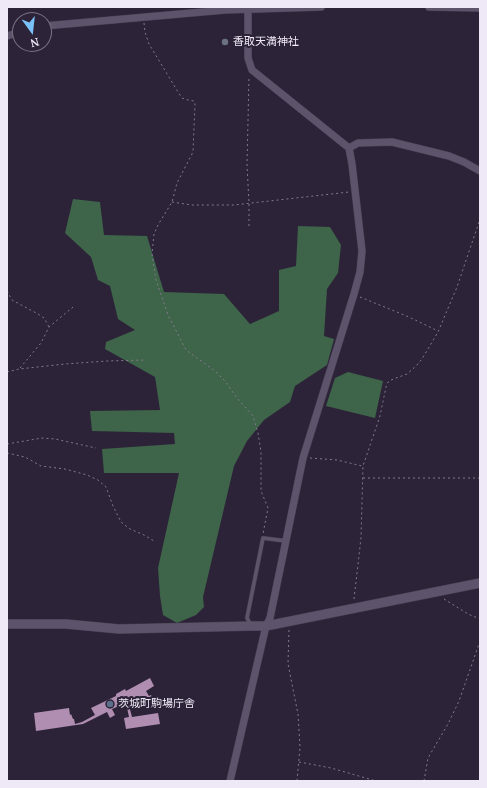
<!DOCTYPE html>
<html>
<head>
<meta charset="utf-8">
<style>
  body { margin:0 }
  #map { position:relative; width:487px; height:788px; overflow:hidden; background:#2c2338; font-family:"PT Serif",serif }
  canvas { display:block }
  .frame { position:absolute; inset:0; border:8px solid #efe9f7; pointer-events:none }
  .north { position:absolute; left:12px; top:12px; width:40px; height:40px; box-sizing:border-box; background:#2c2338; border:1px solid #7a7284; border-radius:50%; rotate:165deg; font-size:11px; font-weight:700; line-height:16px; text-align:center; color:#efe9f7 }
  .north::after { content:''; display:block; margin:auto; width:14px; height:18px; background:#79bff8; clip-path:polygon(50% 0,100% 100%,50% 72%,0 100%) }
</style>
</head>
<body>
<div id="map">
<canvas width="487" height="788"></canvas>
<div class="frame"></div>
<div class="north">N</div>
</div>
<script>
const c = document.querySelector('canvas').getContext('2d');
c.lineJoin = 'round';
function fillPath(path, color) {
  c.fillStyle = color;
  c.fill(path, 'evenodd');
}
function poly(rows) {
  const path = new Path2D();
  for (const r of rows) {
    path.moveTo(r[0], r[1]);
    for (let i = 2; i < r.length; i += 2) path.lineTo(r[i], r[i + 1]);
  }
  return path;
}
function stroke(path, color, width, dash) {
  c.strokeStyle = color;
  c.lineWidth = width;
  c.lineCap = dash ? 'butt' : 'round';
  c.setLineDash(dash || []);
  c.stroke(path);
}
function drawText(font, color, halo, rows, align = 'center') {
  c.font = font + ' "PT Serif","Noto Sans JP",serif';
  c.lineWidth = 4;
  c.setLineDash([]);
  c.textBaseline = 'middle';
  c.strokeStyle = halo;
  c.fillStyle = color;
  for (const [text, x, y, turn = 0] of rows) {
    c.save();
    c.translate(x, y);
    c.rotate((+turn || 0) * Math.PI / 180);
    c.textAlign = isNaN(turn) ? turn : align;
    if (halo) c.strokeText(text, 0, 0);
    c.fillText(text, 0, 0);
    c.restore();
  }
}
fillPath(poly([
  [73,199,100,202,104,235,147,236,164,292,224,294,250,324,279,311,279,270,296,266,298,226,330,227,341,245,338,273,327,289,324,336,334,339,327,365,295,386,290,402,264,420,247,441,234,466,203,597,204,607,196,615,177,623,163,615,160,596,158,568,179,473,104,473,102,449,175,444,174,433,92,431,90,411,160,410,155,377,105,349,106,342,135,330,118,319,110,286,98,280,91,257,65,233],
  [348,372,383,381,375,418,326,406,335,378]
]), '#3e6449');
fillPath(poly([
  [150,678,154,686,146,691,149,696,151,695,152,697,132,706,129,701,128,702,132,717,158,713,160,724,126,729,124,718,129,717,126,703,112,709,115,715,110,718,107,712,83,724,36,731,34,713,69,708,70,715,71,714,73,719,74,719,75,724,82,722,95,715,91,708,116,696,116,694,125,689,126,691]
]), '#af8eb1');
const service = poly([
  [251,625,247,618,263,538,286,541]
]);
const minor = poly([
  [429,7,480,8],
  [44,26,225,10,321,7],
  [7,36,20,32],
  [349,148,358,143,392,142,449,156,464,162,480,171],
  [230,781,266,626,270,618,303,458,354,294,360,272,362,251,352,164,349,148,252,70,248,58,248,9]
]);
const tertiary = poly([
  [7,624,66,624,119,629,252,626,266,626,480,583]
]);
stroke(service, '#453d4f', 4.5);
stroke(minor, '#453d4f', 8);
stroke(tertiary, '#453d4f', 10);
stroke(poly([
  [144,23,145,32,149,44,178,92,182,98,188,100,194,101,195,104,193,152,177,183,172,202,158,225,154,234,152,254,156,280,168,315,186,350,215,371,225,381,237,398,253,416,258,433,261,452,261,491,268,508,263,534],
  [172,202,192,205,234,205,349,192],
  [249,226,249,203,247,165,249,76],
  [7,291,12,300,38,314,44,318,49,327],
  [360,297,409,317,438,331],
  [20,368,41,343,49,327,73,307],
  [7,372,19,369,65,364,107,361,145,360],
  [7,444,42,438,55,439,96,448],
  [7,453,25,457,41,466,65,469,87,475,98,480,106,487,113,506,121,522,130,529,144,535,154,541],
  [310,458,337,460,362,466],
  [363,478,480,478],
  [354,599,361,538,363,466,380,416,386,387,388,382,391,380,407,374,416,366,422,359,438,332,457,287,480,219],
  [444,599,468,614,480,619],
  [289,630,288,664,298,714,300,747,297,781],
  [299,762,331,768,376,781],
  [424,781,428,758,448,724,459,701,480,641]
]), '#827b8d', 1, [2, 3]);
stroke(service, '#5d546b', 3.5);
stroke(minor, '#5d546b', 7);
stroke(tertiary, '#5d546b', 9);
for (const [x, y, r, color] of [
  [225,42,4,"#6b7280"],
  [110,704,4,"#5c6f8a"]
]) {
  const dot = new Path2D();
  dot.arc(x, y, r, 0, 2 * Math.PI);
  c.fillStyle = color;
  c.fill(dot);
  stroke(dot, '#2c2338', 1.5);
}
drawText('11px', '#efe9f7', '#2c2338', [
  ["香取天満神社",233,42],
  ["茨城町駒場庁舎",118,704]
], 'left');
</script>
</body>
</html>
